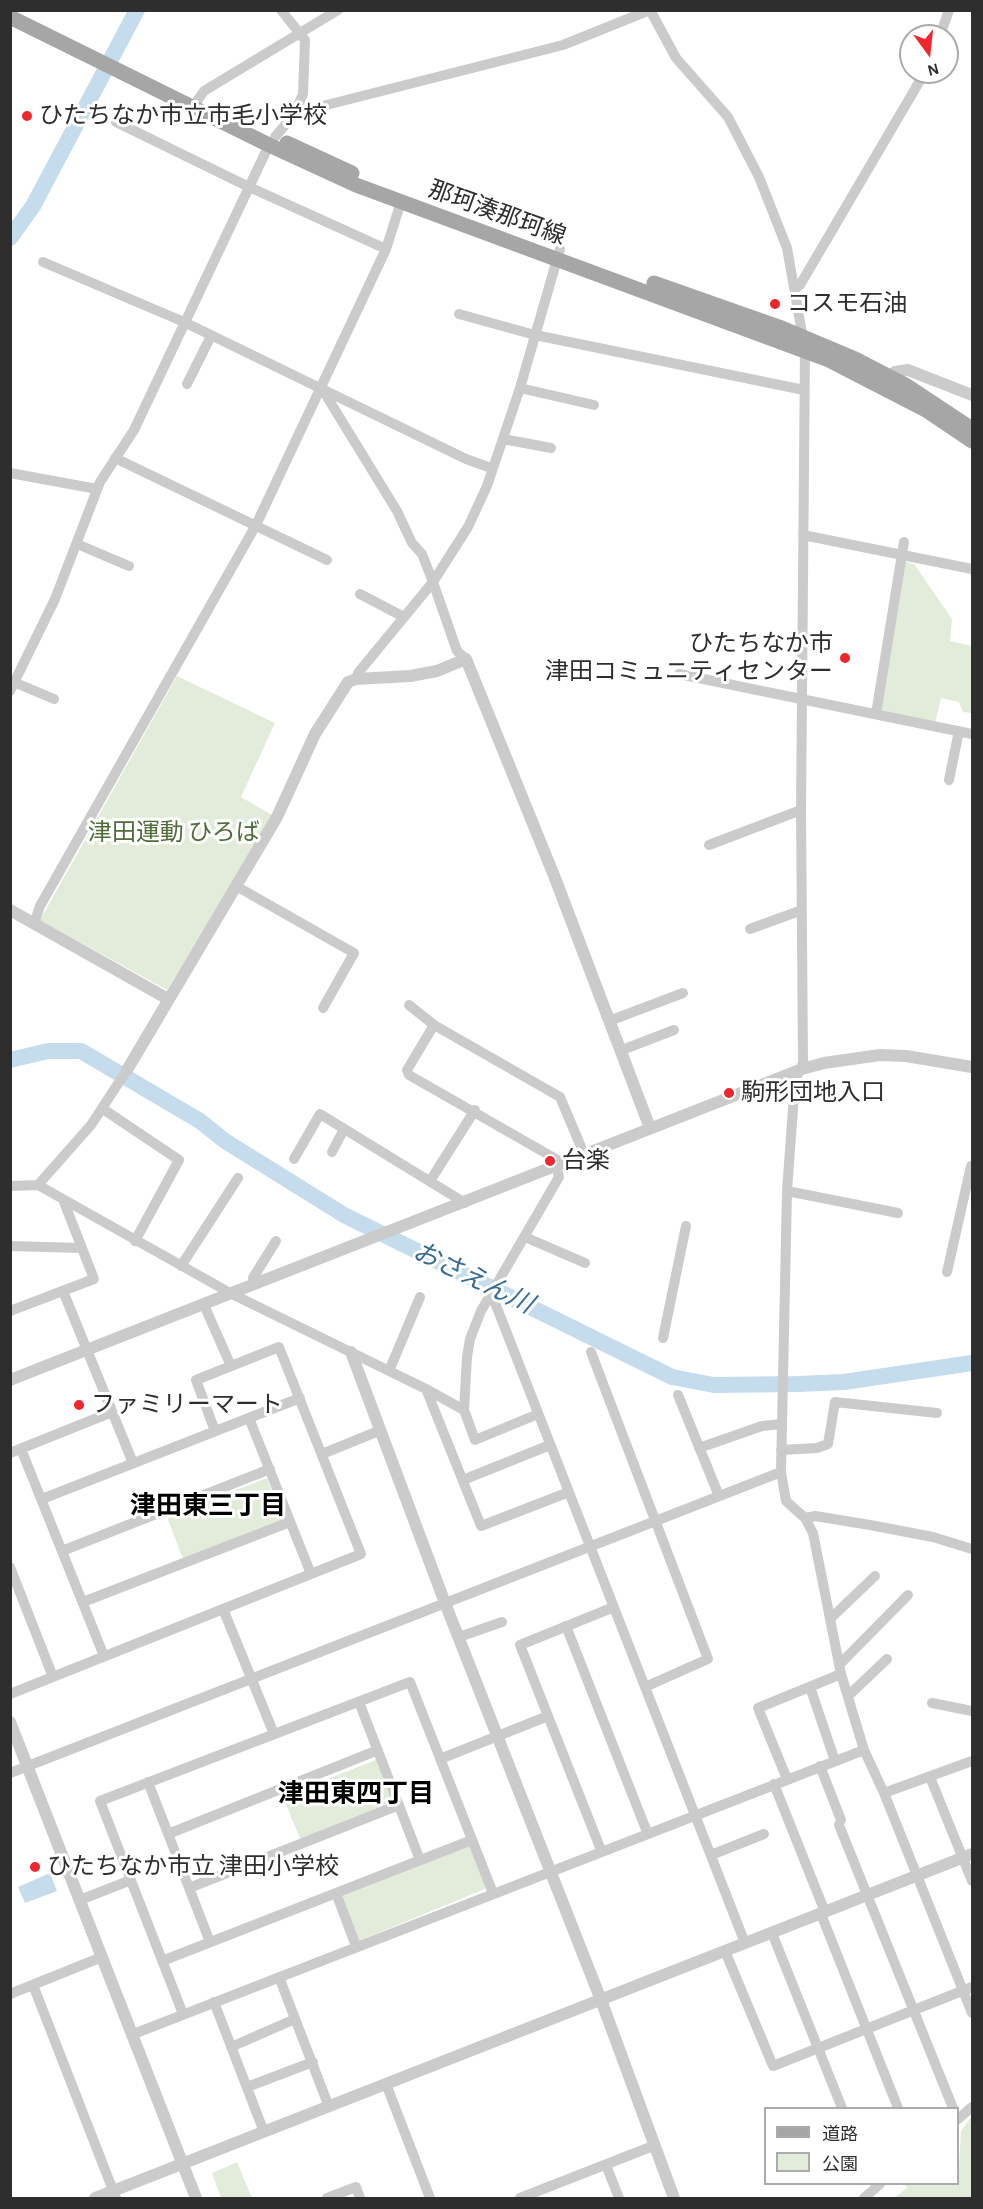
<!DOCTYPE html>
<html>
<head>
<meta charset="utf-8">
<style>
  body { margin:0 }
  #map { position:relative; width:983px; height:2209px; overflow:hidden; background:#fff; font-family:"Alegreya Sans","Noto Sans JP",sans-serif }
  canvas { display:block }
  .frame { position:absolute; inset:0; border:12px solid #2e2e2e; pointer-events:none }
  .legend { position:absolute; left:764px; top:2107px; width:195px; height:78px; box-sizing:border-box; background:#fff; border:2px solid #ababab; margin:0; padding:8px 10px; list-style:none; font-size:18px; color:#2e2e2e }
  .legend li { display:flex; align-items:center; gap:12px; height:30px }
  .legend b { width:30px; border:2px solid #ababab }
  .north { position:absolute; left:899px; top:24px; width:60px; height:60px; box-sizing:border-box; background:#fff; border:2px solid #ababab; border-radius:50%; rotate:165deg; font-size:16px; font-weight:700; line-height:24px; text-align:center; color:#2e2e2e }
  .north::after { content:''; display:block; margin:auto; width:21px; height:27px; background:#ee262d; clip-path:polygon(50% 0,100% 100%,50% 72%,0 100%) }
</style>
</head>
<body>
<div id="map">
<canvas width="983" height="2209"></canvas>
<div class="frame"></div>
<ul class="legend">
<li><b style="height:8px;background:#a6a6a6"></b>道路</li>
<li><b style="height:16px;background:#e3ecda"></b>公園</li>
</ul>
<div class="north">N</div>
</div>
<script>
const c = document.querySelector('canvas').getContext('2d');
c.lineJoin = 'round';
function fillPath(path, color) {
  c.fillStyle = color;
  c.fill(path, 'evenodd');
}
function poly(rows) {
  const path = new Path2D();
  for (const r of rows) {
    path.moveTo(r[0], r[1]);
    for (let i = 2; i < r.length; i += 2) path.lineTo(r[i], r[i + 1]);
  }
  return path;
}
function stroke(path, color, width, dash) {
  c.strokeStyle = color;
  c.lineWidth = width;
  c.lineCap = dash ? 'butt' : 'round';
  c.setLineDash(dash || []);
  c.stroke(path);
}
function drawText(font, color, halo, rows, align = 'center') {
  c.font = font + ' "Alegreya Sans","Noto Sans JP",sans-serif';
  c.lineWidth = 6;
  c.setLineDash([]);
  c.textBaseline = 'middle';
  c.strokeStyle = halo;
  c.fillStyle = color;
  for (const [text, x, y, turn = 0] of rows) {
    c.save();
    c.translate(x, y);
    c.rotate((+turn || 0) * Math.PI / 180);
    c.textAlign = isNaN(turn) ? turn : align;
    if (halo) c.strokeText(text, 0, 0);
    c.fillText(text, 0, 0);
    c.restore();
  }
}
fillPath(poly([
  [903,561,914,564,952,619,950,641,972,646,972,713,963,712,959,702,941,698,935,723,879,714],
  [177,676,275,723,241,797,272,815,167,990,40,920],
  [267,1478,283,1521,183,1559,167,1517],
  [378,1759,396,1803,301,1841,283,1797],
  [472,1845,487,1888,359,1941,341,1897],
  [972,2116,972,2198,893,2198,907,2188,905,2184,958,2184,961,2131],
  [237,2162,252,2198,221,2198,212,2173]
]), '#e3ecda');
fillPath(poly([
  [50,1873,57,1891,25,1903,18,1887]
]), '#c5dced');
stroke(poly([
  [10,238,33,206,137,10],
  [10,1060,48,1051,81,1051,200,1121,225,1141,344,1215,672,1377,714,1385,798,1384,844,1382,972,1363]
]), '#c5dced', 16);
stroke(poly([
  [650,10,676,58,728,117,759,177,787,248,805,350,801,810,803,1063,795,1081,787,1191,781,1472,786,1501,805,1518,813,1533,841,1674,864,1750,884,1793,972,2013],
  [940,36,949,10],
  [193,107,204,91,338,10],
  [295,113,563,45,650,10],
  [116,122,247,186,386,249],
  [275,137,295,113,303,94,305,40,281,10],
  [43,262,184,322,466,459,491,468],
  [795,288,800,285,925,72],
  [459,314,535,335,804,390],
  [187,384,211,336],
  [520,388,594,405],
  [324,392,397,511,412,543,422,554,433,582,358,673,356,679],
  [503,439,551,448],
  [115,458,327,560],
  [10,473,97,489],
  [803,535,972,569],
  [77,544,129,566],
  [360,594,404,617],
  [466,659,457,651,433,582,468,527,487,486,520,388,560,249],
  [679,674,972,734],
  [16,683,54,699],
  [10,691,55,599,100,482,134,430,269,145],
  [876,714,904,542],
  [949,780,959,731],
  [709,845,801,810],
  [236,886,354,953,323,1008],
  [34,924,40,906,256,525,386,249,401,202],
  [750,929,802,910],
  [409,1005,434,1025,560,1097,584,1154],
  [609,1021,683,993],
  [434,1025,407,1070,409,1075,563,1163],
  [622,1050,674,1030],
  [103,1109,179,1160,135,1241],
  [332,1152,344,1129],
  [294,1159,320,1114,465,1203],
  [430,1181,475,1110],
  [38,1185,91,1125,127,1070],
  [10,1186,38,1185,232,1294,426,1389,464,1410],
  [787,1191,898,1213],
  [525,1237,585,1263],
  [10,1246,82,1248],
  [181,1266,238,1178],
  [947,1272,971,1166],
  [254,1284,253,1278,276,1241],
  [63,1291,133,1463],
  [492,1295,745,1943],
  [204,1305,231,1366],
  [10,1311,94,1279,64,1202],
  [663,1338,686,1226],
  [591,1352,708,1659,645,1687],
  [389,1371,420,1297],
  [426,1389,481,1526,569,1492],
  [678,1395,719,1496],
  [538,1414,475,1440,464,1410,467,1357,470,1339,481,1311,559,1177,556,1166],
  [249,1418,311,1574],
  [699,1448,762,1426,782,1424],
  [21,1449,104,1656],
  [781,1450,817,1448,828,1444,835,1402,937,1413],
  [10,1453,112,1412],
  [322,1454,381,1430],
  [463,1480,550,1445],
  [42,1499,300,1398],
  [805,1518,815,1516,870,1525,933,1537,972,1549],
  [62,1551,270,1469],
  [10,1567,53,1677],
  [83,1602,290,1522],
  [223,1609,274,1734],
  [830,1619,875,1576],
  [566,1626,647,1832],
  [459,1637,502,1622],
  [839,1665,908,1595],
  [810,1687,835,1761],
  [10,1694,361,1554,279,1347,196,1380,215,1431],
  [848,1696,887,1659],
  [359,1702,420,1860],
  [932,1703,972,1711],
  [548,1716,601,1850],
  [440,1759,548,1716,520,1645,614,1607],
  [820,1766,841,1820],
  [10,1773,781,1472],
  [930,1777,972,1881],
  [787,1779,758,1708,841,1674],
  [148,1782,210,1942],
  [774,1784,825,1912],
  [884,1793,972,1761],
  [839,1825,953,2108],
  [168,1834,378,1750],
  [711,1855,764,1834],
  [189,1888,399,1805],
  [336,1893,356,1946],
  [80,1900,131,1880],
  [821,1914,898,2108],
  [772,1933,842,2108],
  [725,1951,773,2066,972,1987],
  [162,1961,472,1840],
  [279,1977,329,2107],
  [33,1985,116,2198],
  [10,1994,102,1957],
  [214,2002,264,2132],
  [183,2014,100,1801,410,1682,493,1893],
  [131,2035,864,1750],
  [231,2047,295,2019],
  [386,2084,430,2198],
  [247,2087,313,2062],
  [958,2119,972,2107],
  [606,2165,619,2198],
  [327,2198,356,2187,360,2198],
  [520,2198,653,2146],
  [864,2198,880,2184]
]), '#cbcbcb', 10);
stroke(poly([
  [890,377,895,372,908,370,972,395],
  [10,910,168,999],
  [127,1070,277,817,315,734,348,682,356,679,410,676,437,671,466,659,555,878,650,1128],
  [351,1352,445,1603,601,2000,674,2198],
  [10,1380,802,1069,824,1063,880,1055,906,1056,972,1067],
  [10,1722,196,2198],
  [95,2198,972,1854]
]), '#cbcbcb', 12);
stroke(poly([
  [10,17,269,145,356,185,829,360,926,410,972,441],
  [287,143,352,173],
  [654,283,779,327,855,359,907,386,972,429]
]), '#a6a6a6', 15);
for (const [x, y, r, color] of [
  [27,116,6,"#ee262d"],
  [775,304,6,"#ee262d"],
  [845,658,6,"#ee262d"],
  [729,1093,6,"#ee262d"],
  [550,1161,6,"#ee262d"],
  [79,1405,6,"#ee262d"],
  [35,1867,6,"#ee262d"]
]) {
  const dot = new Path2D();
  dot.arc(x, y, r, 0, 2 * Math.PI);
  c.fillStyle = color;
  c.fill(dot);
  stroke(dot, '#fff', 2);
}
drawText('24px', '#2e2e2e', '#fff', [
  ["ひたちなか市立市毛小学校",39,116],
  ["コスモ石油",787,304],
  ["ひたちなか市",833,644,"right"],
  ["津田コミュニティセンター",833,672,"right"],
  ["駒形団地入口",741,1093],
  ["台楽",562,1161],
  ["ファミリーマート",91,1405],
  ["ひたちなか市立 津田小学校",47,1867]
], 'left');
drawText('24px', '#2e2e2e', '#fff', [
  ["那珂湊那珂線",497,213,20]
]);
drawText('24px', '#4f6c39', '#fff', [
  ["津田運動 ひろば",174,833]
]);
drawText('italic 26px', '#376d94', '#fff', [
  ["おさえん川",473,1278,26]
]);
drawText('bold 26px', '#000', '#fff', [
  ["津田東三丁目",208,1506],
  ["津田東四丁目",356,1794]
]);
</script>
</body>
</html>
